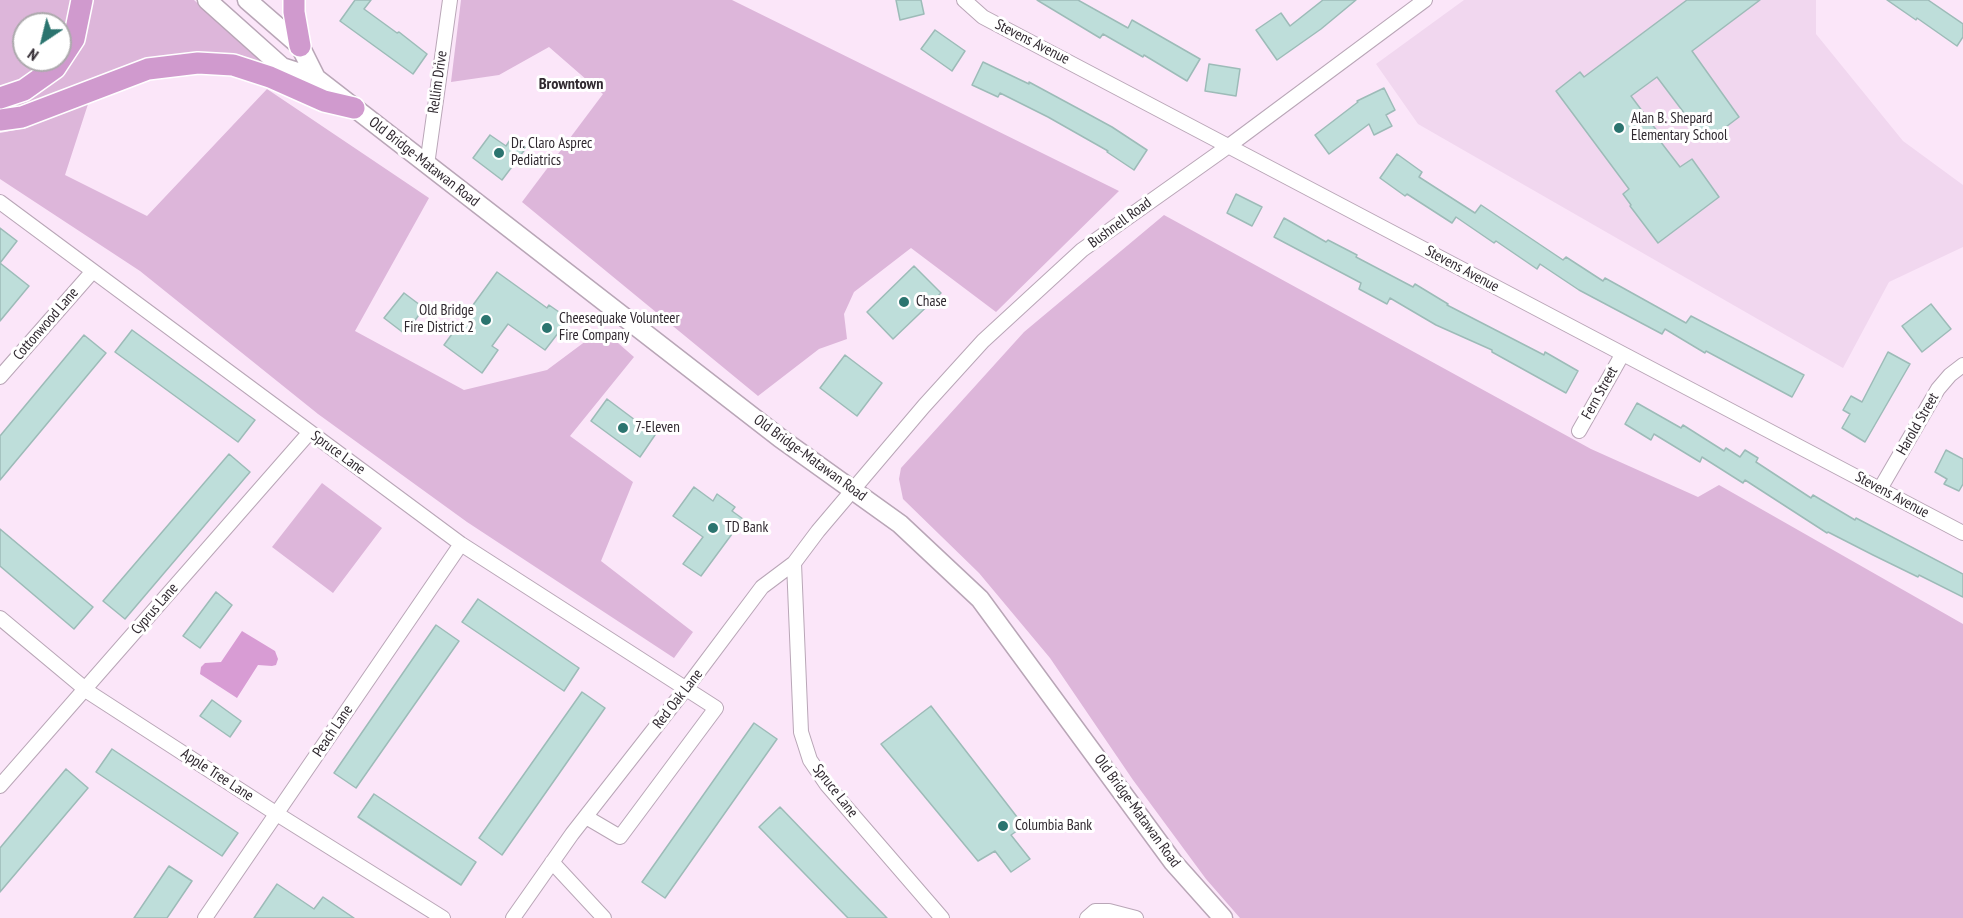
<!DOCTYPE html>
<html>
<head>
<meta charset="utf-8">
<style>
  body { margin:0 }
  #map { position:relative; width:1963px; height:918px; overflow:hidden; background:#fbe6f9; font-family:"PT Sans Narrow",sans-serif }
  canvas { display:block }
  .north { position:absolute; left:12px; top:12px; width:60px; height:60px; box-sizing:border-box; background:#fff; border:2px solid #aca9ac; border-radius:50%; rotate:215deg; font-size:16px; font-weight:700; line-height:24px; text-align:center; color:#302930 }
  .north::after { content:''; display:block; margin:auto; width:21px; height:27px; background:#2b746f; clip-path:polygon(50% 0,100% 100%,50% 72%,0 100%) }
</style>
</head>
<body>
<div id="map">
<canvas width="1963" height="918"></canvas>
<div class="north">N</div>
</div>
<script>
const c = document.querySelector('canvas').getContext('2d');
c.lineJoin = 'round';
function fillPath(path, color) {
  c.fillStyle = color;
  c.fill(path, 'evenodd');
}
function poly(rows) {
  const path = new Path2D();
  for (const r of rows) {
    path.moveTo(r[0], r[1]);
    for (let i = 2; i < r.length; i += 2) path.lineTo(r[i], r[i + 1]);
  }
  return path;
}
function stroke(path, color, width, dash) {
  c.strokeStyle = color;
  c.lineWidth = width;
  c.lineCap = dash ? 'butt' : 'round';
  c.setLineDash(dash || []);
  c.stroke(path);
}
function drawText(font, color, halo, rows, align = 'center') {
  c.font = font + ' "PT Sans Narrow",sans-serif';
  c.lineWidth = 6;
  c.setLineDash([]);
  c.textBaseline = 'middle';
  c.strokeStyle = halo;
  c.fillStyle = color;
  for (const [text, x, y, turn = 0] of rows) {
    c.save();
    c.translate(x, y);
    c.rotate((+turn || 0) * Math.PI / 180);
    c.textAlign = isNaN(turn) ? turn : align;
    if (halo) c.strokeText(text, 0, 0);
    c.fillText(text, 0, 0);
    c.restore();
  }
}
fillPath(poly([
  [1464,0,1816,0,1816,34,1903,141,1963,185,1963,247,1889,282,1843,368,1418,124,1376,64]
]), '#f1d7ef');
fillPath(poly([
  [0,0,74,0,74,11,60,47,60,24,24,24,24,60,50,60,22,80,0,88],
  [92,0,194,0,263,62,261,65,196,53,163,56,137,63,12,110,0,112,0,106,84,40,91,11],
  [461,0,732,0,1119,191,996,312,911,248,854,292,844,314,847,339,819,349,758,396,522,202,603,94,549,47,499,75,451,82],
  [267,89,429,198,355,331,464,390,547,370,602,329,634,357,570,436,633,482,601,561,693,632,674,658,467,522,318,414,140,271,0,179,0,133,26,128,89,101,65,175,147,216],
  [1164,215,1591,449,1698,497,1719,485,1963,624,1963,918,1240,918,1206,879,1133,780,1050,658,979,573,903,499,899,479,901,468,1024,332],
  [322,483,382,528,333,593,272,547]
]), '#ddb6da');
fillPath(poly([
  [242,631,275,651,278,659,276,665,272,666,258,665,237,698,200,674,201,667,205,663,221,662]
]), '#d89cd4');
const building = poly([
  [355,0,371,0,364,9,397,33,399,32,427,54,413,74,340,21,355,0],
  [896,0,921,0,924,14,900,20,896,0],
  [1037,0,1078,0,1128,28,1132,20,1200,59,1187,81,1144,55,1143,57,1103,34,1100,38,1037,0],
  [1323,0,1356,0,1321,29,1277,60,1256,30,1281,13,1290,26,1323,0],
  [1687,0,1760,0,1692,51,1739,117,1706,142,1657,77,1631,96,1663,139,1660,141,1680,167,1692,159,1719,197,1658,243,1630,206,1631,205,1623,194,1629,189,1556,91,1580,72,1584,77,1687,0],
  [1887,0,1928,0,1963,24,1963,37,1957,46,1917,18,1916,20,1887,0],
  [935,30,965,51,952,71,921,49,935,30],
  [983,62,1029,84,1029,82,1079,109,1112,127,1147,150,1134,170,1107,152,1108,151,1048,117,1000,93,998,97,972,85,983,62],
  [1209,64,1240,69,1236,96,1205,91,1209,64],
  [1384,88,1395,110,1386,115,1392,126,1374,135,1369,124,1329,154,1315,135,1358,102,1357,101,1384,88],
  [490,135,506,146,512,137,526,148,502,180,473,158,490,135],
  [1397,154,1422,172,1419,177,1475,213,1481,205,1563,260,1566,257,1603,281,1605,278,1686,323,1691,316,1804,375,1792,397,1706,351,1705,353,1665,329,1662,334,1579,290,1540,264,1537,269,1496,241,1494,243,1456,217,1452,223,1407,194,1405,196,1380,178,1397,154],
  [1236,194,1262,207,1252,226,1227,213,1236,194],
  [1284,218,1326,242,1328,240,1357,255,1356,257,1413,287,1415,284,1448,304,1447,305,1544,355,1545,352,1578,371,1566,393,1492,352,1492,350,1436,325,1390,298,1387,304,1359,289,1361,283,1274,237,1284,218],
  [0,228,17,241,0,263,29,286,0,321,0,228],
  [914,266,941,293,893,339,867,312,914,266],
  [497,272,547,308,549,305,569,319,545,350,508,324,492,346,498,350,482,373,444,345,497,272],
  [404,293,424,308,405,334,384,318,404,293],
  [1931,304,1951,329,1922,352,1902,326,1931,304],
  [132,330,255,420,238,442,115,352,132,330],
  [84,335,106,353,0,480,0,436,84,335],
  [1888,352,1910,364,1865,442,1842,428,1850,414,1843,410,1851,396,1862,402,1888,352],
  [845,355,882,383,857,416,820,388,845,355],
  [607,399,655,435,640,457,591,421,607,399],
  [1637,403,1681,428,1683,425,1724,451,1726,448,1740,457,1745,450,1758,458,1756,462,1811,498,1813,495,1855,520,1856,518,1963,574,1963,597,1919,575,1918,577,1873,555,1828,532,1827,533,1745,480,1743,483,1702,457,1700,462,1654,434,1651,440,1625,424,1637,403],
  [1946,450,1963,459,1963,484,1959,491,1944,484,1947,479,1935,472,1946,450],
  [229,454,250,472,125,619,103,601,229,454],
  [694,487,713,501,717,494,735,507,732,511,743,519,701,576,683,564,703,537,673,516,694,487],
  [0,529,93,607,74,629,0,566,0,529],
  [216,592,232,605,200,648,183,636,216,592],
  [478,599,579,668,564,691,462,622,478,599],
  [436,625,459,641,356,788,334,773,436,625],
  [582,692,605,708,502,855,479,838,582,692],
  [212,700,241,721,230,737,200,716,212,700],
  [931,706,1024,826,1011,835,1030,859,1011,872,995,851,978,861,881,744,931,706],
  [754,723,777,739,665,898,642,882,754,723],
  [112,749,238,833,222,856,96,772,112,749],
  [66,769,88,788,0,892,0,848,66,769],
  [374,794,476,862,461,885,358,817,374,794],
  [780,807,887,918,848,918,759,827,780,807],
  [169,866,192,881,167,918,134,918,169,866],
  [277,884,314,909,323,897,354,918,254,918,277,884]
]);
fillPath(building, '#bededa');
stroke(building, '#9dbbb8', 1.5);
const minor = poly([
  [964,0,983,17,1963,533],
  [427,165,450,0],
  [0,202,461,544,716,708,620,837,586,817],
  [0,377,93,271],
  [1579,431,1622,355],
  [1880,489,1938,389,1950,375,1963,365],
  [794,563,801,732,810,760,827,785,942,918],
  [0,618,90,693,277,814,443,918],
  [0,786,309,433],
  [552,862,604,918],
  [205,918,461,544],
  [513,918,572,834,687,687,762,587,794,563,818,531,924,406,983,341,1082,250,1230,145,1425,0],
  [1087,918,1095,911,1109,911,1136,918]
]);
const secondary = poly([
  [207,0,282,67,316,78,780,438,900,524,980,599,1173,862,1223,918],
  [247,0,300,46,316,78]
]);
const trunk = poly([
  [294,0,294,12,300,46],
  [0,98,24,90,55,68,74,39,82,0],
  [0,120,22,117,148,69,198,63,233,65,270,77,324,101,354,108]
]);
stroke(minor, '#b9a6b7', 16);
stroke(secondary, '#b9a6b7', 21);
stroke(trunk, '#fff', 24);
stroke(minor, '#fff', 14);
stroke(secondary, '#fff', 18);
stroke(trunk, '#d09ace', 21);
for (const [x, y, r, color] of [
  [1619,128,6,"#2b746f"],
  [499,153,6,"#2b746f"],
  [904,302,6,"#2b746f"],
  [486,320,6,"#2b746f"],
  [547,328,6,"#2b746f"],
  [623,428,6,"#2b746f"],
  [713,528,6,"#2b746f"],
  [1003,826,6,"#2b746f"]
]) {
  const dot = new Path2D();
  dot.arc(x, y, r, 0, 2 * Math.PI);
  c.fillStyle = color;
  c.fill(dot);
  stroke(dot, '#fff', 2);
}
drawText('15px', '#302930', '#fff', [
  ["Stevens Avenue",1032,42,27],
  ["Rellim Drive",438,82,-82],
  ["Old Bridge-Matawan Road",424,162,38],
  ["Bushnell Road",1120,223,-36],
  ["Stevens Avenue",1462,269,28],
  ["Cottonwood Lane",46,324,-49],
  ["Fern Street",1600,393,-61],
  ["Harold Street",1918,424,-60],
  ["Spruce Lane",338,453,36],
  ["Old Bridge-Matawan Road",810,458,36],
  ["Stevens Avenue",1892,495,28],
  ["Cyprus Lane",155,609,-49],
  ["Red Oak Lane",678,699,-52],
  ["Peach Lane",333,731,-56],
  ["Apple Tree Lane",217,775,33],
  ["Spruce Lane",835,791,52],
  ["Old Bridge-Matawan Road",1137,811,54]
]);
drawText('15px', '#302930', '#fff', [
  ["Alan B. Shepard",1631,119],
  ["Elementary School",1631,136],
  ["Dr. Claro Asprec",511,144],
  ["Pediatrics",511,161],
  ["Chase",916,302],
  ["Old Bridge",474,311,"right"],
  ["Fire District 2",474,328,"right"],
  ["Cheesequake Volunteer",559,319],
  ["Fire Company",559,336],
  ["7-Eleven",635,428],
  ["TD Bank",725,528],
  ["Columbia Bank",1015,826]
], 'left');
drawText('bold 16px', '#302930', '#fff', [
  ["Browntown",571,84]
]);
</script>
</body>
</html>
